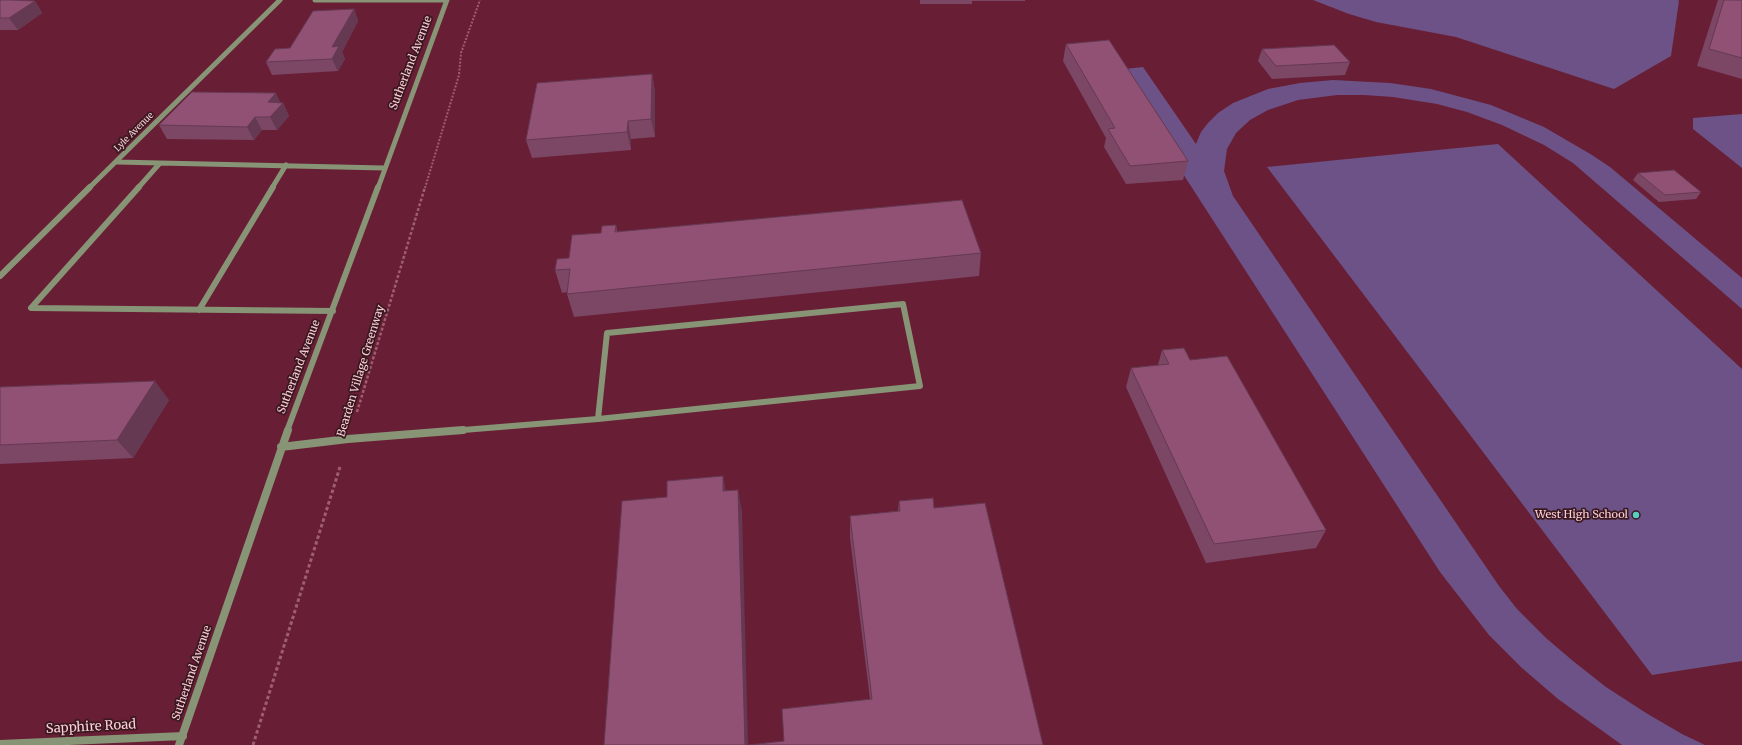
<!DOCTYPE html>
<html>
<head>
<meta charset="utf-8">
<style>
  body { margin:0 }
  canvas { display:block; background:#681e34 }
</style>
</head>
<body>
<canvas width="1742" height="745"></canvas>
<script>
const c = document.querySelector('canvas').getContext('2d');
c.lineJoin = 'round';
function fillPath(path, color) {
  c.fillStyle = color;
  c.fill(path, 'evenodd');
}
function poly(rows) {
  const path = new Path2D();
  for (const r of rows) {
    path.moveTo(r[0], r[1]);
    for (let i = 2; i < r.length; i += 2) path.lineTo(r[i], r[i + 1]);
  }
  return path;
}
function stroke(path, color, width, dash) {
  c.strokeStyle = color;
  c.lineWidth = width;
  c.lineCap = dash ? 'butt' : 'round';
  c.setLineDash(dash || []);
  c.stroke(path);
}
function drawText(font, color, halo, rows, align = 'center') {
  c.font = font + ' Merriweather,serif';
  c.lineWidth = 3.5;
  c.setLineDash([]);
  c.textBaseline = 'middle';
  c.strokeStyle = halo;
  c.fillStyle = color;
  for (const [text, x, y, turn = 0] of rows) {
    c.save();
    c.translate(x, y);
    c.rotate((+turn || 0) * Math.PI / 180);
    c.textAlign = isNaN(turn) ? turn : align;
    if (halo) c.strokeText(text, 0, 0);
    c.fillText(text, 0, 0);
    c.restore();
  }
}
fillPath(poly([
  [1313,0,1678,0,1679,1,1671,56,1614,89,1456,37,1376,22,1349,14],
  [1143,67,1196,144,1201,132,1208,123,1218,113,1233,103,1268,89,1300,83,1333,80,1390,83,1431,89,1491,105,1544,127,1592,155,1610,167,1742,278,1742,309,1573,163,1544,145,1502,125,1467,112,1437,104,1393,97,1364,95,1337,95,1298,100,1268,110,1250,120,1236,133,1227,149,1224,171,1233,196,1499,586,1517,609,1546,638,1573,661,1606,687,1646,713,1682,734,1705,745,1622,745,1558,699,1522,668,1489,635,1440,572,1116,70],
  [1742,114,1742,168,1693,129,1693,118],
  [1498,144,1742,369,1742,661,1652,675,1267,167]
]), '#6c5287');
stroke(poly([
  [425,188,459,75,461,53,480,0]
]), '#9e5e70', 2, [2, 1.5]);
stroke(poly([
  [357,412,425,187]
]), '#9e5e70', 2.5, [3, 2]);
stroke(poly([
  [253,745,340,467]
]), '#9e5e70', 3, [3.5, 2.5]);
stroke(poly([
  [315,0,447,0],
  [117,162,160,163],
  [89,188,280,0],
  [138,188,160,163,384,168],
  [272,188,286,165],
  [378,188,447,0]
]), '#879475', 5);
stroke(poly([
  [139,187,31,308,333,311],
  [0,276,90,187],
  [903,304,920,386,598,419,607,333,903,304],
  [199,310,273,187],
  [287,431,378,187],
  [451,431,598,419]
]), '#879475', 6);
stroke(poly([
  [281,447,348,439,463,430],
  [0,744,183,736],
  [179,745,288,430]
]), '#879475', 8);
fillPath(poly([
  [0,0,35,1,42,13,18,30,0,30],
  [920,0,1025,0,1025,1,972,1,972,4,920,4],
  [1718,0,1742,0,1742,79,1697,66],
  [354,9,358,21,342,52,345,59,338,71,272,75,266,62,290,48],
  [1066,44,1188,161,1183,180,1126,184,1104,147,1106,138,1063,61],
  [1262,49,1350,62,1345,75,1272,79,1258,61],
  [652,74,655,92,655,137,631,139,631,150,532,158,526,140],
  [281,103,283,103,289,116,277,130,262,130,254,140,167,139,159,125],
  [1638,173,1701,192,1696,199,1659,202,1633,180],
  [616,225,617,231,981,253,979,276,574,317,567,294,567,292,562,293,555,270,569,258,601,233],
  [1162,350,1190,360,1326,530,1316,548,1206,563,1126,387,1131,368,1158,365],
  [0,387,169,400,133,458,0,464],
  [899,501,934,508,1043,745,784,741,870,699,850,538,850,516,898,511]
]), '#7c4665');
fillPath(poly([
  [35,1,42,13,18,30,9,18],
  [354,9,358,21,342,52,345,59,338,71,332,59,332,47],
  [652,74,655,92,655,137,651,119],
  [276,93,281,104,283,103,289,116,277,130,270,117,268,102],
  [255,117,262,130,254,140,247,127],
  [628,121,631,139,631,150,627,132],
  [155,381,169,400,133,458,117,440],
  [723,476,727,498,723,491],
  [738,490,742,512,748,745,745,745]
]), '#653952');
const building = poly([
  [0,0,12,0,35,1,9,18,0,18,0,0],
  [1724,0,1742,0,1742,58,1709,49,1724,0],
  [354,9,332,47,339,46,332,59,266,62,275,49,290,48,313,11,354,9],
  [1109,40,1188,161,1130,166,1108,129,1115,128,1066,44,1109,40],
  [1334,45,1350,62,1276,66,1262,49,1334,45],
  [652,74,651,119,628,121,627,132,526,140,537,83,652,74],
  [192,92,276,93,268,102,283,103,270,117,255,117,247,127,159,125,192,92],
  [1674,170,1701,192,1665,195,1638,173,1674,170],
  [962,200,981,253,567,294,570,269,555,270,557,259,569,258,572,235,601,233,602,226,616,225,615,232,962,200],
  [1184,348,1190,360,1227,356,1326,530,1214,544,1131,368,1169,364,1162,350,1184,348],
  [155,381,117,440,0,445,0,387,155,381],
  [723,476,723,491,738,490,745,745,604,745,622,501,667,497,667,481,723,476],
  [933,498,934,508,985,503,1043,745,749,745,784,741,782,709,872,699,850,516,900,511,899,501,933,498]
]);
fillPath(building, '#905175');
stroke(building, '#653952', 1);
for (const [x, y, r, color] of [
  [1636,515,4,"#57cec1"]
]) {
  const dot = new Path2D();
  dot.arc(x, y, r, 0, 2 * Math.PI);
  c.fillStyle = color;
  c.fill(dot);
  stroke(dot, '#391820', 1.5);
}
drawText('9px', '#fdced7', '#391820', [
  ["Lyle Avenue",134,132,-45]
]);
drawText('11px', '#fdced7', '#391820', [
  ["Sutherland Avenue",411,63,-69],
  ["Sutherland Avenue",299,367,-69],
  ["Bearden Village Greenway",361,371,-73],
  ["Sutherland Avenue",192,673,-71]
]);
drawText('11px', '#fdced7', '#391820', [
  ["West High School",1628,515]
], 'right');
drawText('13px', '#fdced7', '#391820', [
  ["Sapphire Road",91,727,-3]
]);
</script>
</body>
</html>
